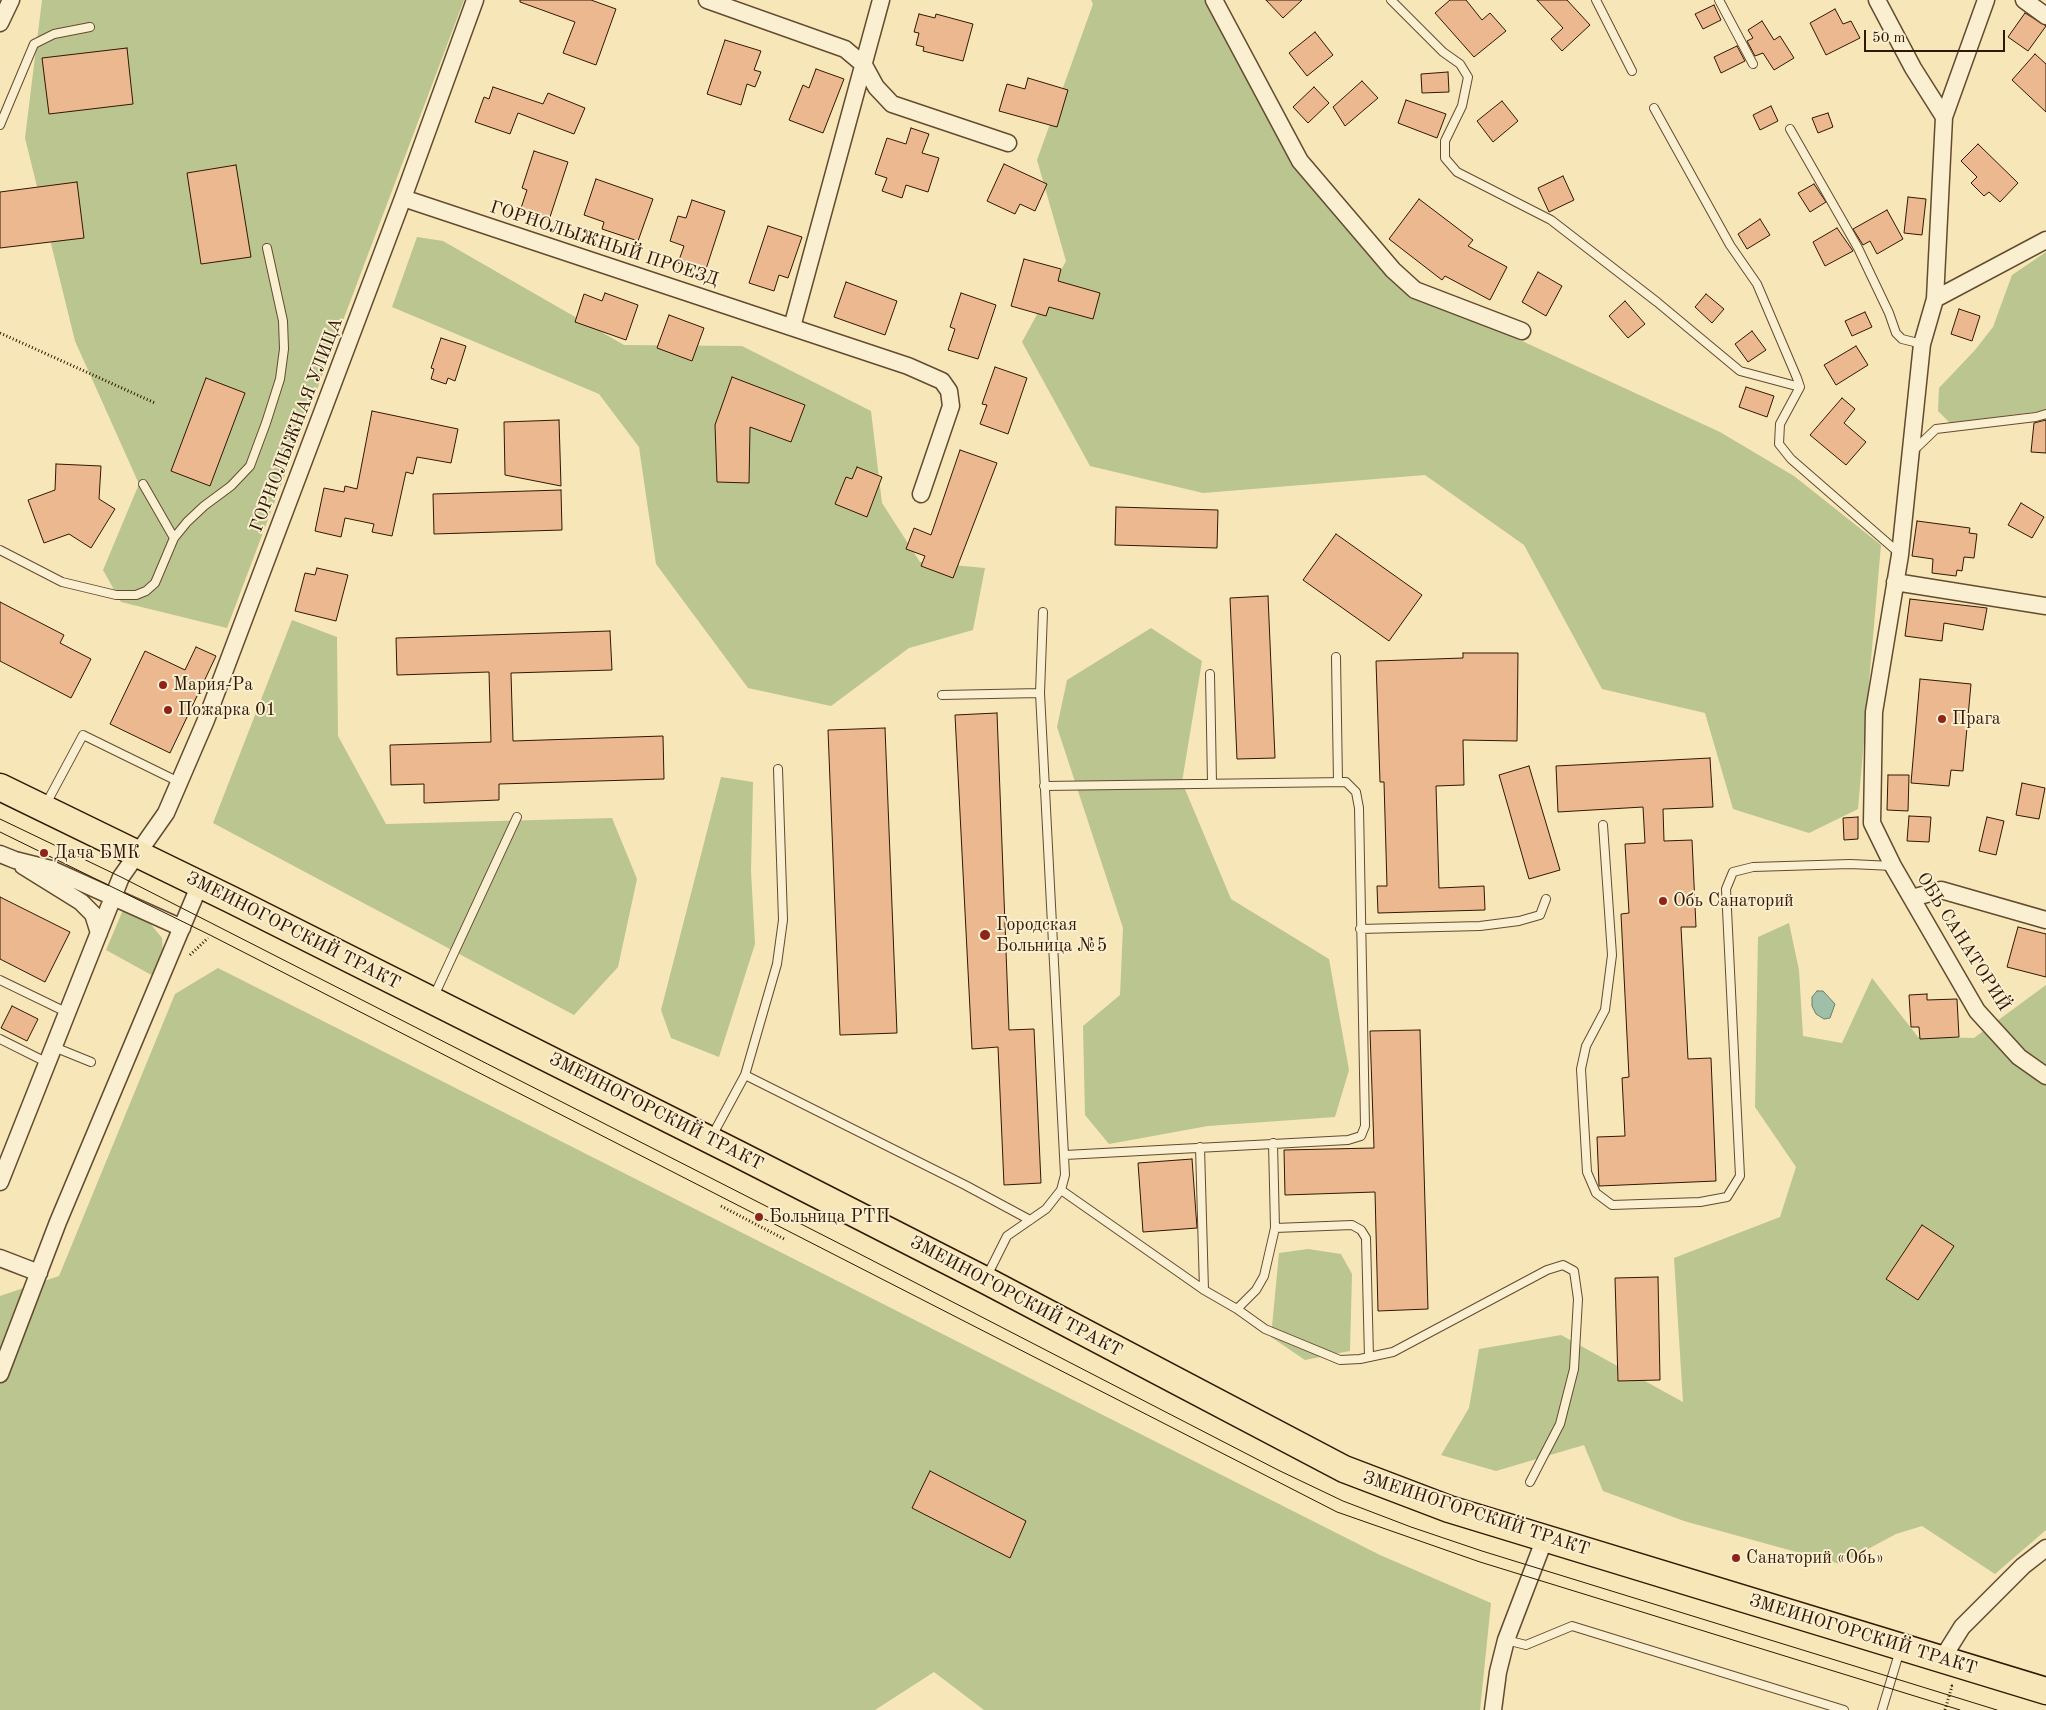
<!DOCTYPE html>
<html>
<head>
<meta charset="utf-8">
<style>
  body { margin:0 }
  #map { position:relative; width:2046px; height:1710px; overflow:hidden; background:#f7e6b7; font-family:"Old Standard TT",serif }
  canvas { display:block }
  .scale { position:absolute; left:1864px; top:30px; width:141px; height:22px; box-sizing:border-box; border:2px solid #321703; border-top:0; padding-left:6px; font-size:15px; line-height:18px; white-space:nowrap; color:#321703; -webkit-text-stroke:4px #faefd0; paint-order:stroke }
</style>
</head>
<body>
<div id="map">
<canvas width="2046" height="1710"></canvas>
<div class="scale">50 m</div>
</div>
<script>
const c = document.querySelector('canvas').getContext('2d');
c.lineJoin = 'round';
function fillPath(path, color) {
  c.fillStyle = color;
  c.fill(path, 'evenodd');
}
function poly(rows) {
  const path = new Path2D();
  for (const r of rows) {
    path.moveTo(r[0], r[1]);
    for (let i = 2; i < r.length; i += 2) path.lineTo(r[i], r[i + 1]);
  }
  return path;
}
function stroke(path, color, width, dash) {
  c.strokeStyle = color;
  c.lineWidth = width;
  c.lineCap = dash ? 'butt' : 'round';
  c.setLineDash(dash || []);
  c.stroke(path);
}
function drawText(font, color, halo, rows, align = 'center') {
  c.font = font + ' "Old Standard TT",serif';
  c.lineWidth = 4;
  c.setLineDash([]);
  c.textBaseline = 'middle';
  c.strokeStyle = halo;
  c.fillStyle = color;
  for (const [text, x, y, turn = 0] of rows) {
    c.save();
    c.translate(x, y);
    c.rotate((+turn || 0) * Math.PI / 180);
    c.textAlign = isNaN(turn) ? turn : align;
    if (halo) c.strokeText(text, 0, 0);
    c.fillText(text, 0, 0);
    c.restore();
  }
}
fillPath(poly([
  [42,0,464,0,227,628,121,602,103,570,139,484,75,341,25,138],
  [1091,0,1211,0,1287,136,1396,268,1498,330,1720,432,1794,476,1881,545,1858,809,1809,833,1733,809,1705,713,1602,689,1524,545,1425,475,1203,493,1090,466,1022,342,1066,261,1037,160,1093,4],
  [417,237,443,241,624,345,742,346,871,411,882,503,920,562,985,568,973,630,909,648,831,706,748,688,656,564,639,447,599,394,392,307],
  [2046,252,2046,409,2035,412,1950,423,1938,411,1939,388,1975,350,1993,327,2012,275],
  [292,620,337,637,338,736,386,824,612,818,637,879,618,967,574,1015,213,823],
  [1151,628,1202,661,1182,782,1231,899,1329,959,1349,1070,1335,1117,1208,1126,1109,1144,1085,1115,1083,1026,1120,995,1123,928,1057,727,1067,680],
  [721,777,753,782,751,871,755,944,719,1057,671,1038,661,1010],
  [123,910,149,922,162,938,163,954,155,977,106,950],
  [1789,923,1799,970,1803,1036,1842,1043,1872,978,1918,1037,1974,1038,2046,985,2046,1530,1995,1574,1922,1526,1896,1534,1840,1564,1684,1521,1603,1491,1584,1445,1496,1471,1441,1455,1469,1408,1479,1349,1561,1335,1683,1402,1674,1258,1780,1217,1796,1167,1755,1107,1758,937],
  [218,968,1380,1555,1491,1603,1480,1710,984,1710,934,1672,875,1710,0,1710,0,1296,59,1276,175,994],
  [1308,1249,1341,1254,1352,1274,1350,1351,1305,1360,1271,1337,1279,1253]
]), '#bbc58f');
const water = poly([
  [1817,991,1823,991,1835,1004,1830,1018,1824,1019,1816,1014,1812,1006,1812,997,1817,991]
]);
fillPath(water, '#9ec0a9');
stroke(water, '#737c67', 1);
const building = poly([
  [520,0,591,0,616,9,596,65,563,53,575,22,520,2,520,0],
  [1266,0,1302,0,1283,18,1266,0],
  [1450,0,1466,0,1482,20,1490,13,1506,31,1474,57,1435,13,1450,0],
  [1537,0,1567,0,1590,25,1562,51,1551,39,1563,28,1537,0],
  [1714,5,1721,20,1703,29,1695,14,1714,5],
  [1835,9,1843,24,1851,21,1860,38,1826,55,1810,23,1835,9],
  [2025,13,2046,26,2028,51,2008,37,2025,13],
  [919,14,935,18,936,14,973,24,963,61,923,51,924,47,916,45,919,33,914,32,919,14],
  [1762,21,1774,40,1780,36,1794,58,1774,70,1763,53,1755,56,1747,41,1753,38,1748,30,1762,21],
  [1315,32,1333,55,1307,76,1289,53,1315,32],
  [725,40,761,51,754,70,761,72,755,87,747,84,741,105,707,94,725,40],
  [1737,46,1745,61,1721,73,1714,57,1737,46],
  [127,48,133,104,49,114,42,58,127,48],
  [2035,54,2046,64,2046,112,2012,80,2035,54],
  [816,69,844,79,823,133,789,120,803,85,809,88,816,69],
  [1448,72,1449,92,1422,93,1421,74,1448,72],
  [1028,78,1068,90,1057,127,999,111,1007,84,1025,89,1028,78],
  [1362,81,1378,98,1345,126,1333,107,1362,81],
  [493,87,543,104,548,93,585,108,574,134,518,113,510,134,475,122,484,97,489,99,493,87],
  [1314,87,1329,103,1308,123,1293,107,1314,87],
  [1406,100,1446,114,1437,138,1398,123,1406,100],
  [1502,101,1518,121,1493,142,1477,121,1502,101],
  [1771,106,1778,121,1760,130,1753,115,1771,106],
  [1828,113,1833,127,1818,133,1812,118,1828,113],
  [911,128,929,134,922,153,939,158,928,192,906,185,902,198,882,191,887,178,875,174,887,138,906,144,911,128],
  [1978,144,2018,183,2000,202,1989,192,1984,196,1971,183,1977,177,1961,161,1978,144],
  [534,151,568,162,549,220,520,211,527,190,522,188,534,151],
  [1004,164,1047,184,1035,211,1020,204,1015,214,987,201,1004,164],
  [236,165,251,257,201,264,187,173,236,165],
  [1563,176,1574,200,1549,212,1538,188,1563,176],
  [596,179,653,199,638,241,602,229,604,222,584,215,596,179],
  [77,182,84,238,0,248,0,192,77,182],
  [1814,184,1826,202,1810,212,1798,193,1814,184],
  [1908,197,1926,199,1922,235,1904,233,1908,197],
  [1419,199,1473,240,1468,246,1507,267,1490,300,1445,276,1442,280,1389,239,1419,199],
  [692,200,725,211,705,272,678,263,684,246,670,241,678,216,686,218,692,200],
  [1887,210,1903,239,1877,254,1870,241,1863,245,1853,229,1887,210],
  [1760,219,1770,235,1747,249,1738,234,1760,219],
  [768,226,802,237,788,278,779,275,774,291,749,283,768,226],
  [1837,228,1853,251,1825,266,1813,242,1837,228],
  [1024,259,1061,269,1058,281,1100,293,1093,319,1049,307,1046,316,1011,306,1024,259],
  [1538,272,1562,286,1546,316,1522,302,1538,272],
  [846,282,897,301,885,335,834,317,846,282],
  [605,293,638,305,626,340,575,322,584,294,602,301,605,293],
  [961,293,996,305,978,359,948,350,955,329,950,327,961,293],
  [1706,294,1724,309,1712,323,1695,307,1706,294],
  [1625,301,1645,324,1628,338,1609,316,1625,301],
  [1959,309,1980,316,1972,341,1951,334,1959,309],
  [1865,312,1872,327,1852,336,1845,321,1865,312],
  [669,315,704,328,692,361,657,348,669,315],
  [1752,331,1766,350,1748,362,1735,344,1752,331],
  [441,338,466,346,455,381,448,378,446,384,431,379,434,369,431,368,441,338],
  [1856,346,1868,365,1836,385,1824,365,1856,346],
  [995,367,1027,378,1008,434,980,424,987,405,982,404,995,367],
  [732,377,805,405,791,442,750,427,749,483,717,482,715,425,732,377],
  [206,378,245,393,210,486,171,471,206,378],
  [1746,387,1774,396,1767,417,1739,407,1746,387],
  [1842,398,1855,409,1844,423,1866,442,1846,465,1810,435,1842,398],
  [372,411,458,429,451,463,417,457,413,474,406,472,392,536,372,532,374,524,345,518,341,537,315,531,324,488,344,492,345,486,357,489,372,411],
  [559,420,561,486,505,475,504,422,559,420],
  [2046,420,2046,453,2031,452,2034,423,2046,420],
  [960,450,997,463,953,578,921,566,925,556,906,549,914,528,931,535,960,450],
  [56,464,101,466,99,499,115,509,91,548,69,534,44,543,28,500,55,490,56,464],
  [857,467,882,477,867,517,835,504,846,477,852,479,857,467],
  [561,490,562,530,434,534,433,494,561,490],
  [2021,503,2044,517,2032,538,2008,525,2021,503],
  [1116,507,1218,510,1217,548,1115,545,1116,507],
  [1917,521,1970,528,1969,533,1977,534,1974,558,1964,557,1962,571,1957,570,1956,576,1932,573,1933,559,1912,556,1917,521],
  [1336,534,1422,595,1389,641,1303,580,1336,534],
  [317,568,348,575,336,621,295,611,305,573,315,575,317,568],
  [1268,596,1275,758,1237,759,1230,598,1268,596],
  [1910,599,1987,608,1983,630,1944,623,1942,641,1905,636,1910,599],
  [0,602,64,635,60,643,91,659,71,698,0,661,0,602],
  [610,631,612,670,511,673,513,741,663,736,664,779,499,784,499,800,424,803,424,784,391,785,390,745,491,742,489,672,397,675,396,638,610,631],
  [196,647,216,656,170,753,110,724,145,651,185,670,196,647],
  [1463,653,1518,653,1517,741,1463,740,1464,785,1436,786,1439,888,1484,886,1485,910,1378,913,1377,886,1387,886,1384,782,1380,782,1376,661,1463,658,1463,653],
  [1920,679,1971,684,1963,771,1951,770,1949,786,1911,783,1920,679],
  [997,713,1009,1030,1034,1029,1041,1183,1004,1185,998,1047,972,1049,955,715,997,713],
  [885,728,897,1033,840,1035,828,730,885,728],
  [1710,758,1713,807,1663,809,1664,841,1692,840,1696,927,1681,927,1688,1059,1711,1058,1716,1181,1599,1186,1597,1137,1625,1136,1622,1078,1629,1077,1621,914,1629,913,1625,844,1645,843,1643,807,1558,812,1556,766,1710,758],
  [1529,766,1560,870,1529,879,1499,775,1529,766],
  [1888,775,1909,775,1908,811,1887,810,1888,775],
  [2022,783,2045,788,2039,819,2016,815,2022,783],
  [1909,816,1931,817,1929,842,1907,841,1909,816],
  [1858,817,1858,839,1844,840,1843,818,1858,817],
  [1987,817,2004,821,1996,855,1979,851,1987,817],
  [0,897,70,932,45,982,0,959,0,897],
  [2018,927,2046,934,2046,977,2007,967,2018,927],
  [1927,994,1927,1000,1957,999,1959,1037,1920,1039,1919,1027,1911,1027,1909,995,1927,994],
  [12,1006,38,1019,27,1041,1,1028,12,1006],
  [1420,1030,1428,1309,1378,1311,1375,1192,1285,1195,1284,1150,1374,1148,1370,1031,1420,1030],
  [1192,1159,1197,1228,1143,1232,1138,1163,1192,1159],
  [1922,1225,1954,1246,1918,1300,1886,1279,1922,1225],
  [1658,1277,1660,1380,1618,1381,1615,1278,1658,1277],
  [930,1471,1026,1521,1010,1558,912,1508,930,1471]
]);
fillPath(building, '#ecb890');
stroke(building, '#321703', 1);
const service = poly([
  [1391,0,1443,52,1460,64,1468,77,1462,106,1445,141,1445,158,1457,172,1551,220,1657,302,1740,371,1800,387],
  [1596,0,1632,71],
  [1719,0,1753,64],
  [1654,108,1730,245,1757,284,1797,378,1800,387,1780,424,1779,444,1791,459,1899,553],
  [0,125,34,44,54,34,90,27],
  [1790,129,1858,248,1889,313,1896,333,1902,339,1922,344],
  [1913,451,1936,429,2036,417,2046,414],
  [143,484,174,538],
  [0,550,62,582,116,595,136,595,146,591,155,583,174,538,187,522,204,506,231,486,250,466,266,423,280,379,284,349,283,321,267,248],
  [1336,657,1338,782],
  [1210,674,1212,783],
  [942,695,1040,693],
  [778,769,783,920,777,964,745,1075,965,1185,1030,1220],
  [1044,786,1346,782,1356,792,1359,808,1365,1126,1361,1136,1348,1140,1065,1155],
  [46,804,83,735,179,782],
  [1603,825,1612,955,1605,1010,1586,1046,1581,1069,1587,1172,1596,1193,1612,1205,1700,1202,1727,1197,1740,1176,1726,889,1733,872,1753,867,1850,864,1893,866],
  [1360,929,1480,926,1519,921,1540,915,1546,899],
  [0,980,68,1013],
  [434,996,517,817],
  [0,1039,48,1063],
  [54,1047,91,1062],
  [712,1136,745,1075],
  [1273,1143,1275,1228],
  [1200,1147,1204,1290],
  [1061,1190,1204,1290,1237,1309,1265,1329,1340,1360,1360,1359,1393,1352,1547,1270,1563,1265,1574,1271,1578,1299,1574,1369,1560,1424,1530,1482],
  [987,1276,1007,1236,1046,1209,1061,1190,1065,1175,1040,693,1043,612],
  [1237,1309,1256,1290,1264,1276,1275,1228,1352,1225,1361,1230,1366,1238,1369,1357],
  [1506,1640,1526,1645,1572,1626,1844,1710],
  [1882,1710,1900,1650]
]);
const minor = poly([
  [707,0,845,49,864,65,876,87,892,104,1008,143],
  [1214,0,1300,161,1393,270,1415,290,1522,331],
  [1877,0,1913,68,1944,117],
  [1986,0,1944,117,1935,299,1922,344,1900,555,1874,712,1872,823,1893,866,1977,1011,2019,1057,2046,1076],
  [2024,0,2046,16],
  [0,23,11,0],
  [403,198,908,366,942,381,949,391,951,406,921,494],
  [1935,299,2046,240],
  [792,327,881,0],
  [1895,582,2046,606],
  [0,854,15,860,51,869,182,928],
  [23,866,81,902,93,914,99,933],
  [1912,898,1941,890,2046,920],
  [0,1182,121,877,166,813,206,720,403,198,475,0],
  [0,1258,39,1273],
  [0,1374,58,1222,200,884],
  [1942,1659,1962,1627,2023,1566,2046,1548],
  [1493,1710,1498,1672,1506,1640,1545,1538]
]);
const trunk = poly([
  [0,787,232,900,738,1154,985,1280,1344,1469,1449,1509,2046,1691]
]);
stroke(service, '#634b30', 10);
stroke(minor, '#634b30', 19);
stroke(trunk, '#321703', 29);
stroke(poly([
  [0,333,155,403],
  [190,955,208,938],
  [721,1206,786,1240],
  [1945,1710,1952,1686,1954,1687]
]), '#321703', 3, [1, 2.5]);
stroke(service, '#faefd0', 8);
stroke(minor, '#faefd0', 16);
stroke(trunk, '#f7e6b7', 26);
stroke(poly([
  [0,819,121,877,854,1251,1278,1470,1343,1501,1411,1527,1482,1551,1997,1710],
  [0,832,210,935,1337,1512,1480,1562,1960,1710]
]), '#321703', 1);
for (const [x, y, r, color] of [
  [163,685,5,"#8f2418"],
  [168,710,5,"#8f2418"],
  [1942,719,5,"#8f2418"],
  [44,853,5,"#8f2418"],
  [1663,901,5,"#8f2418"],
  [985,935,6,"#8f2418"],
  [759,1217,5,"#8f2418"],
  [1736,1558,5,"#8f2418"]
]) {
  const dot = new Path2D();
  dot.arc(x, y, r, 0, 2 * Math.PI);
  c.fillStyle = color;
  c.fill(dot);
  stroke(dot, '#faefd0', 2);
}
drawText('18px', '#321703', '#faefd0', [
  ["ГОРНОЛЫЖНЫЙ ПРОЕЗД",604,244,18],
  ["ГОРНОЛЫЖНАЯ УЛИЦА",297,425,-69],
  ["ЗМЕИНОГОРСКИЙ ТРАКТ",293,931,27],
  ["ОБЬ САНАТОРИЙ",1963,942,58],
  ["ЗМЕИНОГОРСКИЙ ТРАКТ",656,1112,27],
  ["ЗМЕИНОГОРСКИЙ ТРАКТ",1016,1297,28],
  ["ЗМЕИНОГОРСКИЙ ТРАКТ",1476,1514,18],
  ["ЗМЕИНОГОРСКИЙ ТРАКТ",1863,1635,17]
]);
drawText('18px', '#321703', '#faefd0', [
  ["Мария-Ра",173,685],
  ["Пожарка 01",178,710],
  ["Прага",1952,719],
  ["Дача БМК",54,853],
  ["Обь Санаторий",1673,901],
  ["Городская",996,925],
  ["Больница №5",996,946],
  ["Больница РТП",769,1217],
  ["Санаторий «Обь»",1746,1558]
], 'left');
</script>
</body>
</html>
